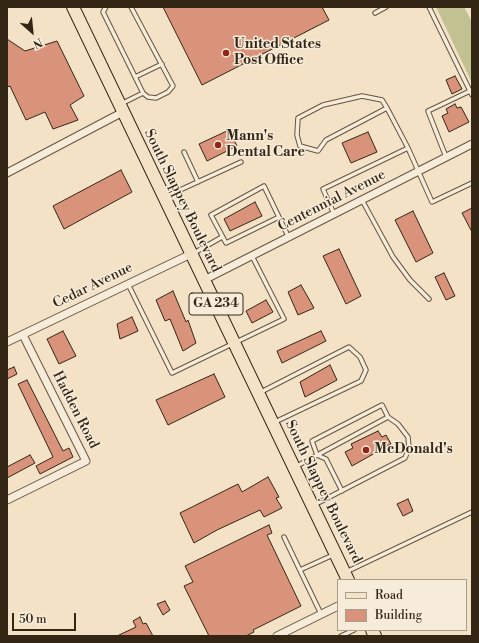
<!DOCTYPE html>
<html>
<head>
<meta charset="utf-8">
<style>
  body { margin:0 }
  #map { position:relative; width:479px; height:643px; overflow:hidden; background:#f3e2c6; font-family:"Libre Bodoni",serif }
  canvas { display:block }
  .frame { position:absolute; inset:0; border:8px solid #342615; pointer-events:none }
  .legend { position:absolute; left:337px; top:579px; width:130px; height:52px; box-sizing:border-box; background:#f7ecda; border:1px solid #a99d8b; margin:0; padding:5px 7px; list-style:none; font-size:12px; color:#342615 }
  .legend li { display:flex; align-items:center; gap:8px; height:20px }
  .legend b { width:20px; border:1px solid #a99d8b }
  .north { position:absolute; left:12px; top:12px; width:40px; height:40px; -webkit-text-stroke:3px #f7ecda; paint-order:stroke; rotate:153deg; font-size:11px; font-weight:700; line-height:16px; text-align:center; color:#342615 }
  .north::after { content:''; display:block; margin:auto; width:14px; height:18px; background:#342615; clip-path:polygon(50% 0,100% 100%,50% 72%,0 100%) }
  .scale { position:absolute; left:12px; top:613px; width:64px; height:18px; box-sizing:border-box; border:2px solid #342615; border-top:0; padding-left:5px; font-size:12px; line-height:14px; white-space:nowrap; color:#342615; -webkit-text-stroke:3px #f7ecda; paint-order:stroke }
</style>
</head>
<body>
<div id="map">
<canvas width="479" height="643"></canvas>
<div class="frame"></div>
<ul class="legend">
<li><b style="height:5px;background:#f3e2c6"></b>Road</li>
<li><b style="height:11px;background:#da937b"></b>Building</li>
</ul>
<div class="north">N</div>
<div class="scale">50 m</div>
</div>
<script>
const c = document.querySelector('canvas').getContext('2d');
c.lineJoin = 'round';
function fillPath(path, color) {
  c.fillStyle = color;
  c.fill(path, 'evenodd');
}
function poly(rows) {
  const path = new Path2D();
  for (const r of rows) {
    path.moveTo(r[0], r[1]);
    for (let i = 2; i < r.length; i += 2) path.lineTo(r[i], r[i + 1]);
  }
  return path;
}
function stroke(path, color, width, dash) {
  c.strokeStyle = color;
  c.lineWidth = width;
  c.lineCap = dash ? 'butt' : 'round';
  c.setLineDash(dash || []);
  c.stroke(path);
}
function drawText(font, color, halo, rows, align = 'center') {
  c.font = font + ' "Libre Bodoni",serif';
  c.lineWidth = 3;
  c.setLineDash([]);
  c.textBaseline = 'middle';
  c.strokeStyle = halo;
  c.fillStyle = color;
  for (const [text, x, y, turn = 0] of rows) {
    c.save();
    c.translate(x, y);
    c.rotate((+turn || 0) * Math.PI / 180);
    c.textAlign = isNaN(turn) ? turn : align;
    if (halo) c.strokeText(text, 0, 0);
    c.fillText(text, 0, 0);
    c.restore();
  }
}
fillPath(poly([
  [436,7,464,7,472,22,472,83]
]), '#c2c191');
const building = poly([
  [163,7,322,7,329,20,202,85,163,7],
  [7,39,25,51,57,41,84,96,70,105,78,120,53,129,45,112,26,120,10,86,7,87,7,39],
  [455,76,462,89,452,94,446,80,455,76],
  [455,104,457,108,461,107,469,122,449,132,442,116,448,113,446,109,455,104],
  [229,130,237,146,207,161,199,144,229,130],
  [368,132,377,152,351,163,342,143,368,132],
  [121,170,132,192,64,229,53,206,121,170],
  [255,202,262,216,230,231,224,219,255,202],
  [472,208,472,232,462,213,472,208],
  [413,211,433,253,416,262,395,220,413,211],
  [339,249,361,296,346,304,323,256,339,249],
  [444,273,455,296,446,300,435,277,444,273],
  [301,285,314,308,298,315,288,292,301,285],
  [173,291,186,322,188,320,196,343,183,351,170,319,165,321,156,300,173,291],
  [266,300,273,312,252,323,246,311,266,300],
  [132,317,138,331,120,339,117,324,132,317],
  [63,331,76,356,59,364,47,339,63,331],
  [321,331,326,341,282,363,277,351,321,331],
  [330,365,337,380,305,397,300,382,330,365],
  [14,367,17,374,7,379,7,370,14,367],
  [214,374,225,397,168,425,156,400,214,374],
  [27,380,63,451,69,448,73,457,40,474,36,466,53,457,18,384,27,380],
  [378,431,382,437,386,435,391,444,352,466,345,452,353,448,351,444,378,431],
  [30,455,35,463,7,478,7,467,30,455],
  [268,477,279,497,276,498,282,508,264,517,260,510,217,530,194,543,180,513,238,484,242,492,268,477],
  [408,499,413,511,403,516,397,504,408,499],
  [269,525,272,533,267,535,301,606,253,630,254,632,246,636,209,636,184,586,193,582,185,566,269,525],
  [165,601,170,610,163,615,157,604,165,601],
  [140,617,143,624,146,623,153,636,117,636,136,627,133,621,140,617]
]);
fillPath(building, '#da937b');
stroke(building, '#342615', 1);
const lane = poly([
  [106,7,103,12,143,93,148,97,156,98,168,92,173,86,131,7],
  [429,7,472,95],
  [375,13,386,7],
  [135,77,162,64],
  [121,104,143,93],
  [387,108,382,100,362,96,323,105,298,118,297,135,300,146,318,151,326,140,387,108,408,148],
  [184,152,198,182],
  [446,157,428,111,470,91],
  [167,196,241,162],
  [362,200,393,257,410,280,429,299],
  [334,214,323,189,408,148,432,202,472,183],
  [279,217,226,243,211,215,264,186,289,238],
  [194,253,222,237],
  [128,284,172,373,284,319,252,256],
  [259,393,349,347,360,357,366,370,361,381,275,422],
  [295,467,388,417,398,424,408,437,409,448,405,458,314,505],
  [342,491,326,459,317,455,312,441,382,405,388,417],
  [284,537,321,614],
  [300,570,333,555],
  [346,572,472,512],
  [341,636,354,630]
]);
const street = poly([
  [7,173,123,112],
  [204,280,472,144],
  [7,342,191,254],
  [7,500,86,461,23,335],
  [277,636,338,606]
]);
const primary = poly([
  [73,7,348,580],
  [372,630,375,636]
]);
stroke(lane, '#645541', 5.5);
stroke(street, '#645541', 9);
stroke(primary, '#342615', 14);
stroke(lane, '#f7ecda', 3.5);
stroke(street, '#f7ecda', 7);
stroke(primary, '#f3e2c6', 12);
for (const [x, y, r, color] of [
  [226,53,4,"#8f2418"],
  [218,145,4,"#8f2418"],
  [366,450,4,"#8f2418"]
]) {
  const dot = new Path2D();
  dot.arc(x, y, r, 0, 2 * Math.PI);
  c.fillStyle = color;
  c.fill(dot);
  stroke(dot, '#f7ecda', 1.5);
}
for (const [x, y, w] of [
  [216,304,54]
]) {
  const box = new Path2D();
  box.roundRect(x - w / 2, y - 11, w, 22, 3);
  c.fillStyle = '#f7ecda';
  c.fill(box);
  stroke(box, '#342615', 1);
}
drawText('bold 13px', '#342615', null, [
  ["GA 234",216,304]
]);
drawText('bold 14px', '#342615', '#f7ecda', [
  ["United States",234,45],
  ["Post Office",234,61],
  ["Mann's",226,137],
  ["Dental Care",226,153],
  ["McDonald's",374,450]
], 'left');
drawText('14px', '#342615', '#f7ecda', [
  ["South Slappey Boulevard",182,201,64],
  ["Centennial Avenue",332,201,-27],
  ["Cedar Avenue",93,286,-26],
  ["Hadden Road",75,410,63],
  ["South Slappey Boulevard",323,492,64]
]);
</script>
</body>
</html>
